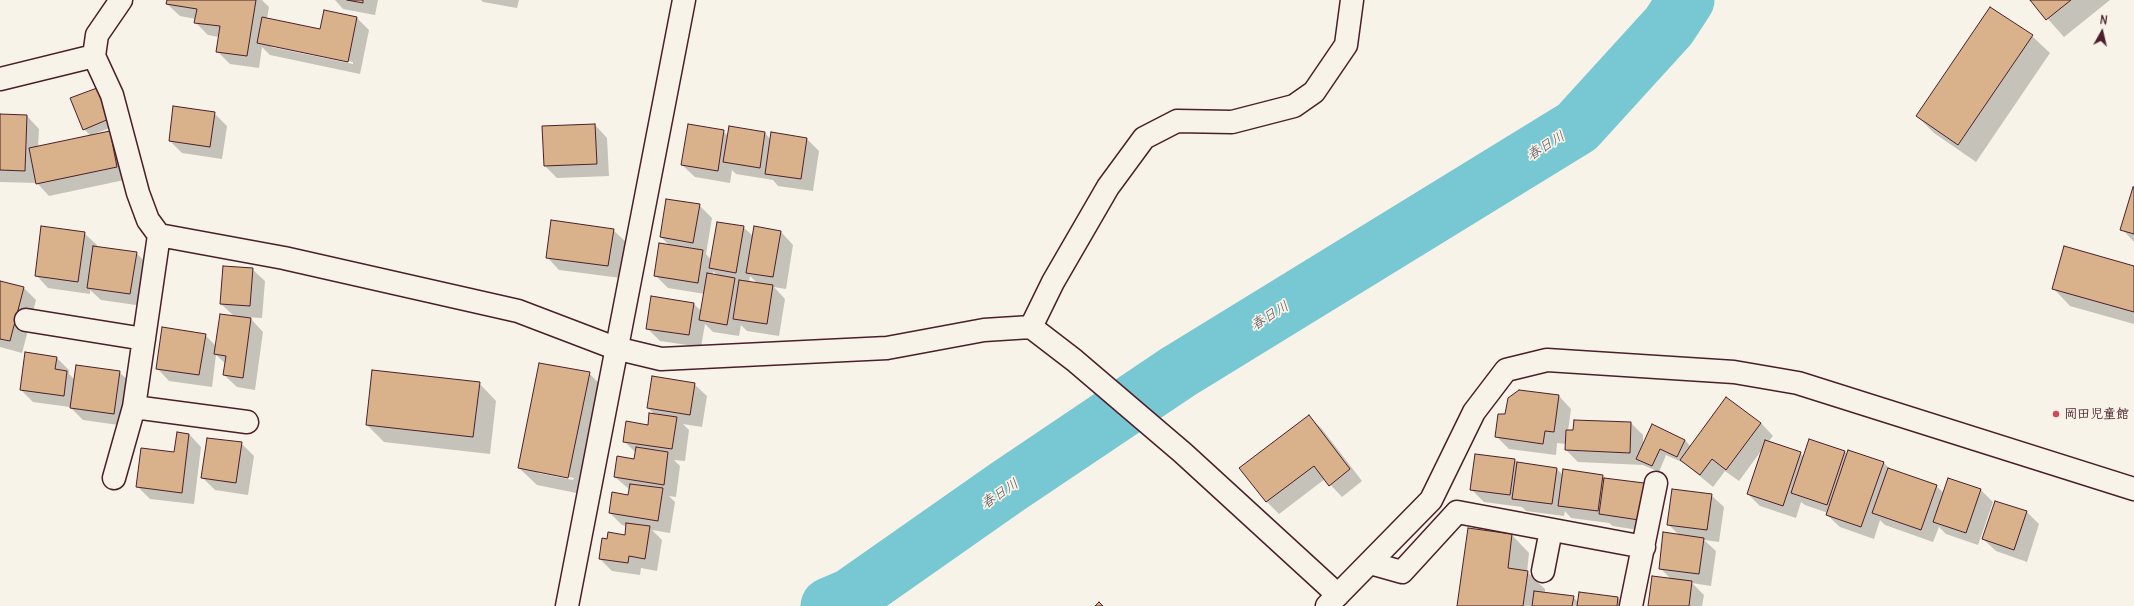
<!DOCTYPE html>
<html>
<head>
<meta charset="utf-8">
<style>
  body { margin:0 }
  #map { position:relative; width:2134px; height:606px; overflow:hidden; background:#f7f3e8; font-family:Delius,sans-serif }
  canvas { display:block }
  .north { position:absolute; left:2082px; top:12px; width:40px; height:40px; -webkit-text-stroke:3px #f7f3e8; paint-order:stroke; rotate:8deg; font-size:11px; font-weight:700; line-height:16px; text-align:center; color:#4a1f2b }
  .north::after { content:''; display:block; margin:auto; width:14px; height:18px; background:#4a1f2b; clip-path:polygon(50% 0,100% 100%,50% 72%,0 100%) }
</style>
</head>
<body>
<div id="map">
<canvas width="2134" height="606"></canvas>
<div class="north">N</div>
</div>
<script>
const c = document.querySelector('canvas').getContext('2d');
c.lineJoin = 'round';
function fillPath(path, color) {
  c.fillStyle = color;
  c.fill(path, 'evenodd');
}
function poly(rows) {
  const path = new Path2D();
  for (const r of rows) {
    path.moveTo(r[0], r[1]);
    for (let i = 2; i < r.length; i += 2) path.lineTo(r[i], r[i + 1]);
  }
  return path;
}
function stroke(path, color, width, dash) {
  c.strokeStyle = color;
  c.lineWidth = width;
  c.lineCap = dash ? 'butt' : 'round';
  c.setLineDash(dash || []);
  c.stroke(path);
}
function drawText(font, color, halo, rows, align = 'center') {
  c.font = font + ' Delius,"Klee One",sans-serif';
  c.lineWidth = 3.5;
  c.setLineDash([]);
  c.textBaseline = 'middle';
  c.strokeStyle = halo;
  c.fillStyle = color;
  for (const [text, x, y, turn = 0] of rows) {
    c.save();
    c.translate(x, y);
    c.rotate((+turn || 0) * Math.PI / 180);
    c.textAlign = isNaN(turn) ? turn : align;
    if (halo) c.strokeText(text, 0, 0);
    c.fillText(text, 0, 0);
    c.restore();
  }
}
fillPath(poly([
  [168,0,262,0,269,7,267,19,321,30,325,11,357,18,369,30,360,74,270,55,262,47,259,68,230,64,218,52,219,37,208,35,196,23,196,19,180,16,167,4],
  [271,45,353,62,353,64,271,47],
  [335,0,378,0,375,15,343,9],
  [481,0,519,0,517,8,483,2],
  [2031,0,2110,0,2064,37],
  [1990,8,2032,36,2050,53,1976,162,1934,133,1917,116],
  [96,89,103,96,115,126,91,135,109,133,122,145,129,179,49,196,37,183,0,182,0,115,27,116,39,129,38,147,91,136,84,129],
  [214,113,227,126,222,159,182,153,170,141],
  [595,125,607,138,609,176,557,178,545,166,543,127],
  [723,131,728,136,765,133,771,140,772,133,807,139,819,151,813,191,778,186,773,180,736,174,732,170,730,183,695,177,682,165],
  [2134,189,2134,242,2122,229],
  [667,200,699,205,712,218,706,254,711,260,743,227,753,236,781,232,793,245,786,289,774,287,785,299,779,336,747,331,741,325,739,336,713,332,705,324,701,347,660,341,647,328,694,304,702,312,705,294,668,288,655,275,670,246,661,237],
  [713,271,719,277,713,275],
  [750,276,758,284,749,282],
  [613,230,626,242,621,278,559,270,547,257],
  [84,233,97,245,97,247,136,253,149,265,143,306,101,300,90,290,90,294,48,288,36,275],
  [2134,267,2134,324,2070,306,2053,288],
  [252,269,265,281,262,318,244,317,244,318,251,319,263,332,255,390,237,387,224,375,226,364,216,355,212,387,169,381,157,368,205,335,216,346,235,317,221,304],
  [0,282,24,288,36,300,22,353,0,347],
  [57,358,69,370,69,374,75,380,119,372,132,384,126,426,83,420,70,407,33,402,21,390],
  [589,373,606,391,586,495,537,485,519,468],
  [538,471,574,478,573,480,538,473],
  [479,383,496,401,490,454,384,442,367,425],
  [694,384,707,396,702,427,683,424,689,430,685,461,674,460,680,466,676,497,669,496,675,502,670,533,652,530,662,540,657,571,641,568,640,575,612,571,600,559,608,540,625,536,627,526,622,525,610,513,629,496,630,490,615,477,635,460,636,453,624,441,648,426,654,414,648,408],
  [1519,391,1559,396,1571,409,1568,431,1631,423,1643,435,1643,446,1685,440,1691,447,1761,423,1773,436,1768,442,1800,453,1804,457,1845,452,1848,455,1883,462,1890,469,1936,486,1944,493,1980,489,1993,502,1978,545,1946,534,1939,527,1933,542,1885,525,1880,520,1874,539,1840,527,1827,515,1828,513,1805,505,1801,502,1796,518,1760,506,1748,494,1761,451,1739,481,1725,471,1713,487,1684,463,1666,455,1659,472,1643,465,1578,462,1566,450,1566,444,1557,443,1556,455,1509,449,1496,436],
  [1309,416,1322,429,1362,481,1342,497,1325,479,1279,514,1267,502,1241,468],
  [189,434,201,447,194,504,150,499,137,486,175,453],
  [241,443,254,456,248,495,215,490,202,477],
  [1515,460,1518,463,1557,469,1563,475,1602,476,1606,479,1644,484,1656,497,1651,532,1613,526,1609,523,1571,518,1565,511,1564,516,1526,511,1522,507,1484,502,1471,489],
  [1711,495,1724,507,1719,542,1704,540,1716,551,1711,586,1692,583,1704,595,1702,606,1649,606,1671,579,1660,568,1679,535,1668,524],
  [1996,502,2027,512,2039,524,2027,562,1996,551,1983,539],
  [1469,529,1512,535,1529,553,1527,572,1545,589,1545,593,1573,597,1578,602,1579,593,1618,598,1626,606,1458,606]
]), '#0003');
stroke(poly([
  [829,606,850,597,1007,487,1178,372,1577,127,1669,26,1686,0]
]), '#78c8d3', 57);
const building = poly([
  [167,0,256,0,247,56,216,52,220,26,194,23,197,9,166,4,167,0],
  [347,0,363,0,363,3,347,0],
  [2030,0,2071,0,2046,20,2030,0],
  [1990,7,2033,35,1958,145,1916,116,1990,7],
  [324,10,357,17,348,62,257,43,262,17,320,29,324,10],
  [97,88,109,119,83,130,70,98,97,88],
  [173,106,215,112,210,147,169,141,173,106],
  [0,114,27,115,25,171,0,170,0,114],
  [595,124,597,164,544,166,542,126,595,124],
  [688,124,724,130,718,171,681,165,688,124],
  [729,126,765,132,760,168,723,162,729,126],
  [110,131,117,167,36,184,29,148,110,131],
  [771,132,807,138,801,179,765,174,771,132],
  [2133,187,2134,187,2134,234,2120,230,2133,187],
  [666,199,700,204,693,243,660,237,666,199],
  [551,220,614,229,608,266,546,258,551,220],
  [717,222,744,226,736,273,709,268,717,222],
  [41,226,85,232,78,282,35,276,41,226],
  [754,226,781,231,773,277,746,273,754,226],
  [659,243,703,250,698,283,654,276,659,243],
  [93,246,137,252,130,294,87,288,93,246],
  [2064,246,2134,266,2134,312,2052,289,2064,246],
  [223,266,253,268,250,306,220,304,223,266],
  [707,273,735,278,727,325,699,320,707,273],
  [739,280,773,285,767,324,733,319,739,280],
  [0,281,24,287,10,341,0,339,0,281],
  [651,296,694,303,689,335,646,329,651,296],
  [220,314,251,318,243,378,223,375,226,356,214,354,220,314],
  [162,327,206,334,199,375,156,369,162,327],
  [25,352,57,357,55,369,67,371,64,396,20,390,25,352],
  [539,363,590,372,568,478,518,468,539,363],
  [76,365,120,371,114,414,70,408,76,365],
  [372,370,480,382,473,437,366,425,372,370],
  [652,376,695,383,690,415,647,408,652,376],
  [1519,390,1559,395,1554,432,1545,431,1543,444,1495,437,1498,414,1505,414,1508,398,1519,390],
  [1726,397,1761,423,1726,470,1712,459,1700,475,1680,460,1726,397],
  [649,413,677,417,672,449,623,442,626,421,648,425,649,413],
  [1309,415,1350,469,1329,486,1314,466,1266,502,1239,468,1309,415],
  [1574,420,1631,422,1630,453,1565,450,1566,430,1573,430,1574,420],
  [1652,424,1685,440,1677,457,1660,449,1652,466,1636,459,1652,424],
  [177,432,189,434,182,493,136,487,141,448,174,452,177,432],
  [207,438,242,442,236,483,201,478,207,438],
  [1809,439,1845,451,1827,505,1791,493,1809,439],
  [1765,440,1801,452,1783,506,1747,494,1765,440],
  [636,447,668,452,664,485,614,477,617,456,634,459,636,447],
  [1848,450,1884,462,1861,527,1826,515,1848,450],
  [1475,454,1515,459,1510,495,1470,490,1475,454],
  [1517,462,1557,468,1552,504,1512,499,1517,462],
  [1888,468,1937,485,1921,530,1872,513,1888,468],
  [1563,469,1603,475,1598,511,1558,506,1563,469],
  [1604,478,1644,483,1639,520,1599,514,1604,478],
  [1948,478,1981,489,1966,533,1933,522,1948,478],
  [630,484,663,488,658,521,609,513,612,492,628,495,630,484],
  [1672,489,1712,494,1707,530,1667,525,1672,489],
  [1995,501,2027,511,2014,550,1982,539,1995,501],
  [626,523,650,526,645,559,629,556,628,563,599,559,602,538,607,539,608,532,625,535,626,523],
  [1468,528,1512,534,1508,568,1528,571,1523,606,1457,606,1468,528],
  [1663,532,1704,538,1699,574,1659,569,1663,532],
  [1652,576,1692,581,1689,606,1648,606,1652,576],
  [1534,591,1574,596,1572,606,1532,606,1534,591],
  [1579,592,1618,597,1617,606,1577,606,1579,592],
  [1099,602,1103,606,1095,606,1099,602]
]);
fillPath(building, '#d9b18a');
stroke(building, '#4a1f2b', 1);
const minor = poly([
  [121,0,97,35,94,56,112,95,138,193,148,220,159,235,284,258,518,311,615,348,661,359,887,348,984,330,1031,327,1074,360,1183,453,1338,595],
  [0,79,94,56],
  [26,320,144,339],
  [1031,327,1053,282,1108,187,1144,138,1177,121,1232,122,1294,106,1314,92,1346,45,1352,0],
  [134,407,247,422],
  [114,478,134,407,159,235],
  [1370,563,1402,572,1457,512,1644,547],
  [1543,571,1551,530],
  [1327,606,1431,500,1474,412,1506,370,1547,360,1734,372,1798,383,2134,489],
  [1631,606,1656,483]
]);
const tertiary = poly([
  [567,606,684,0]
]);
stroke(minor, '#4a1f2b', 25);
stroke(tertiary, '#4a1f2b', 25);
stroke(minor, '#f7f3e8', 22);
stroke(tertiary, '#f7f3e8', 22);
for (const [x, y, r, color] of [
  [2056,414,4,"#d1495b"]
]) {
  const dot = new Path2D();
  dot.arc(x, y, r, 0, 2 * Math.PI);
  c.fillStyle = color;
  c.fill(dot);
  stroke(dot, '#f7f3e8', 1.5);
}
drawText('bold 13px', '#4a1f2b', '#f7f3e8', [
  ["岡田児童館",2064,414]
], 'left');
drawText('italic 14px', '#58525d', '#f7f3e8', [
  ["春日川",1546,146,-32],
  ["春日川",1270,316,-32],
  ["春日川",1000,494,-34]
]);
</script>
</body>
</html>
